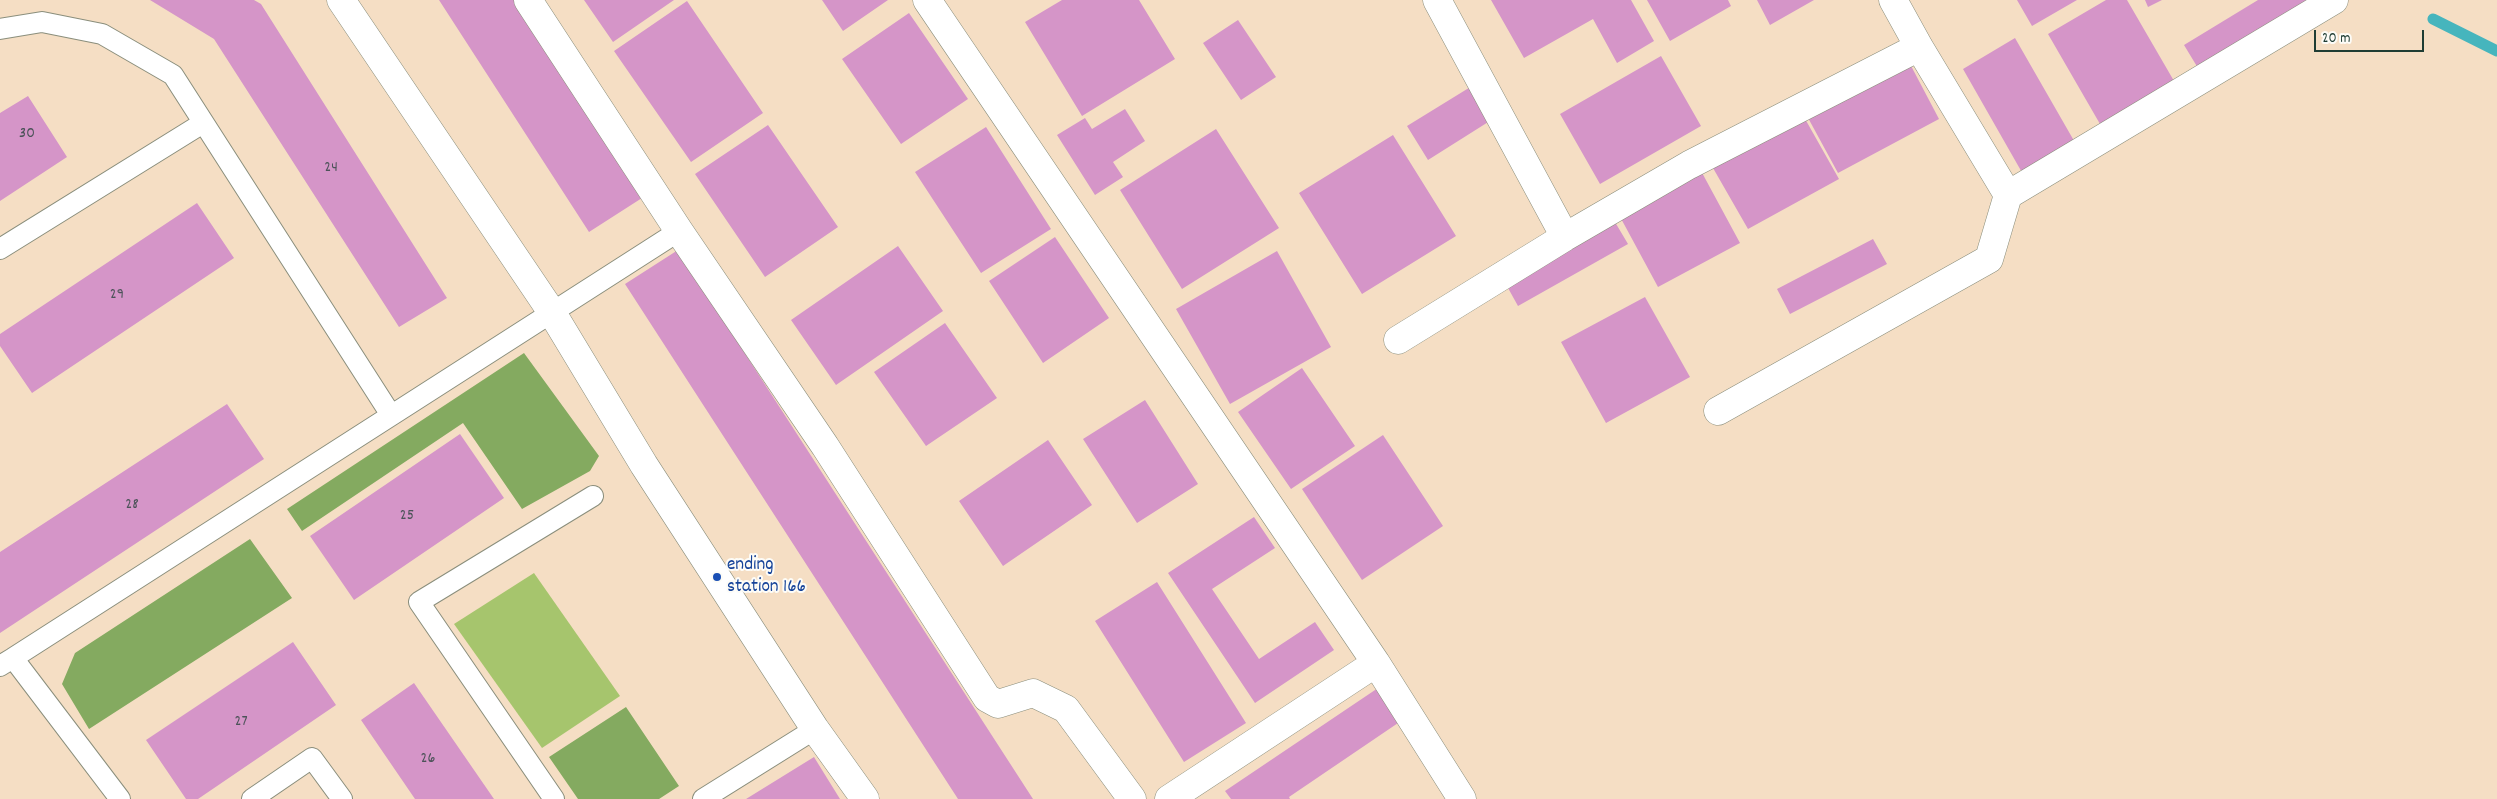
<!DOCTYPE html>
<html>
<head>
<meta charset="utf-8">
<style>
  body { margin:0 }
  #map { position:relative; width:2497px; height:799px; overflow:hidden; background:#f5dec4; font-family:Dekko,sans-serif }
  canvas { display:block }
  .scale { position:absolute; left:2314px; top:30px; width:110px; height:22px; box-sizing:border-box; border:2px solid #1f3d34; border-top:0; padding-left:6px; font-size:15px; line-height:18px; white-space:nowrap; color:#1f3d34; -webkit-text-stroke:4px #fdfcf7; paint-order:stroke }
</style>
</head>
<body>
<div id="map">
<canvas width="2497" height="799"></canvas>
<div class="scale">20 m</div>
</div>
<script>
const c = document.querySelector('canvas').getContext('2d');
c.lineJoin = 'round';
function fillPath(path, color) {
  c.fillStyle = color;
  c.fill(path, 'evenodd');
}
function poly(rows) {
  const path = new Path2D();
  for (const r of rows) {
    path.moveTo(r[0], r[1]);
    for (let i = 2; i < r.length; i += 2) path.lineTo(r[i], r[i + 1]);
  }
  return path;
}
function stroke(path, color, width, dash) {
  c.strokeStyle = color;
  c.lineWidth = width;
  c.lineCap = dash ? 'butt' : 'round';
  c.setLineDash(dash || []);
  c.stroke(path);
}
function drawText(font, color, halo, rows, align = 'center') {
  c.font = font + ' Dekko,sans-serif';
  c.lineWidth = 4;
  c.setLineDash([]);
  c.textBaseline = 'middle';
  c.strokeStyle = halo;
  c.fillStyle = color;
  for (const [text, x, y, turn = 0] of rows) {
    c.save();
    c.translate(x, y);
    c.rotate((+turn || 0) * Math.PI / 180);
    c.textAlign = isNaN(turn) ? turn : align;
    if (halo) c.strokeText(text, 0, 0);
    c.fillText(text, 0, 0);
    c.restore();
  }
}
fillPath(poly([
  [534,573,620,696,542,748,454,624]
]), '#a6c56d');
fillPath(poly([
  [524,353,599,456,590,471,522,509,463,423,302,531,287,509],
  [250,539,292,598,89,729,62,684,75,653],
  [626,707,679,786,659,799,578,799,549,757]
]), '#84aa60');
stroke(poly([
  [2433,19,2497,51]
]), '#46b5bd', 11);
fillPath(poly([
  [150,0,254,0,261,4,447,298,399,327,214,39],
  [439,0,514,0,642,198,589,232],
  [584,0,674,0,613,42],
  [822,0,888,0,843,31],
  [1062,0,1139,0,1175,59,1082,116,1025,22],
  [1491,0,1631,0,1654,41,1617,63,1593,19,1524,58],
  [1647,0,1728,0,1731,6,1670,41],
  [1757,0,1814,0,1770,25],
  [2017,0,2077,0,2032,26],
  [2106,0,2127,0,2174,81,2100,124,2048,34],
  [2145,0,2162,0,2148,7],
  [2258,0,2314,0,2201,73,2184,45],
  [687,1,763,113,691,162,614,51],
  [909,13,968,99,901,144,842,59],
  [1238,20,1276,77,1241,100,1203,43],
  [2015,38,2077,146,2024,176,1963,69],
  [1661,56,1701,126,1600,184,1560,114],
  [1909,62,1939,119,1838,173,1807,116],
  [1472,86,1493,119,1428,160,1407,126],
  [28,96,67,157,0,201,0,113],
  [1125,109,1145,141,1113,162,1123,177,1095,195,1057,135,1085,118,1092,129],
  [1804,117,1839,179,1748,229,1713,168],
  [768,125,838,227,765,277,695,174],
  [986,127,1051,229,981,273,915,172],
  [1216,129,1279,228,1182,289,1120,190],
  [1393,135,1456,236,1362,294,1299,193],
  [1700,169,1740,243,1658,287,1618,213],
  [197,203,234,258,32,393,0,346,0,334],
  [1612,217,1628,244,1518,306,1503,279],
  [1055,237,1109,318,1043,363,989,281],
  [1873,239,1887,264,1790,314,1777,289],
  [898,246,943,311,836,385,791,320],
  [678,250,1033,799,958,799,625,284],
  [1277,251,1331,347,1230,404,1176,309],
  [1645,297,1690,377,1606,423,1561,342],
  [945,323,997,398,926,446,874,372],
  [1302,368,1355,446,1291,489,1238,412],
  [1145,400,1198,484,1137,523,1083,439],
  [227,404,264,459,0,633,0,552],
  [460,434,504,498,354,600,310,536],
  [1383,435,1443,526,1362,580,1302,489],
  [1048,440,1092,505,1003,566,959,501],
  [1254,517,1275,548,1212,589,1259,659,1315,622,1334,650,1255,703,1168,573],
  [1157,582,1246,723,1184,762,1095,621],
  [293,642,336,705,198,799,186,799,146,740],
  [414,683,494,799,415,799,361,720],
  [1378,688,1401,721,1289,797,1290,799,1231,799,1225,791],
  [814,757,840,799,746,799]
]), '#d595c8');
const lane = poly([
  [0,29,42,22,102,34,173,75,391,415],
  [0,249,203,123],
  [13,658,679,231],
  [0,666,13,658,120,799],
  [252,799,312,758,342,799],
  [554,799,419,602,593,496],
  [703,799,815,729]
]);
const street = poly([
  [341,0,551,311,644,465,815,729,865,799],
  [528,0,679,231,825,446,987,698,998,704,1033,693,1066,709,1132,799],
  [927,0,1376,663,1169,799],
  [1437,0,1565,237],
  [1893,0,1919,47,2008,195],
  [1398,340,1565,237,1689,165,1919,47],
  [1718,411,1989,259,2008,195,2334,0],
  [1376,663,1462,799]
]);
stroke(lane, '#8a8e7c', 22);
stroke(street, '#8a8e7c', 29);
stroke(lane, '#fff', 20);
stroke(street, '#fff', 28);
for (const [x, y, r, color] of [
  [717,577,5,"#1a4fb4"]
]) {
  const dot = new Path2D();
  dot.arc(x, y, r, 0, 2 * Math.PI);
  c.fillStyle = color;
  c.fill(dot);
  stroke(dot, '#fdfcf7', 2);
}
drawText('16px', '#4c5359', null, [
  ["30",27,135],
  ["24",331,169],
  ["29",117,296],
  ["28",132,506],
  ["25",407,517],
  ["27",241,723],
  ["26",428,760]
]);
drawText('19px', '#164399', '#fdfcf7', [
  ["ending",727,566],
  ["station 166",727,588]
], 'left');
</script>
</body>
</html>
